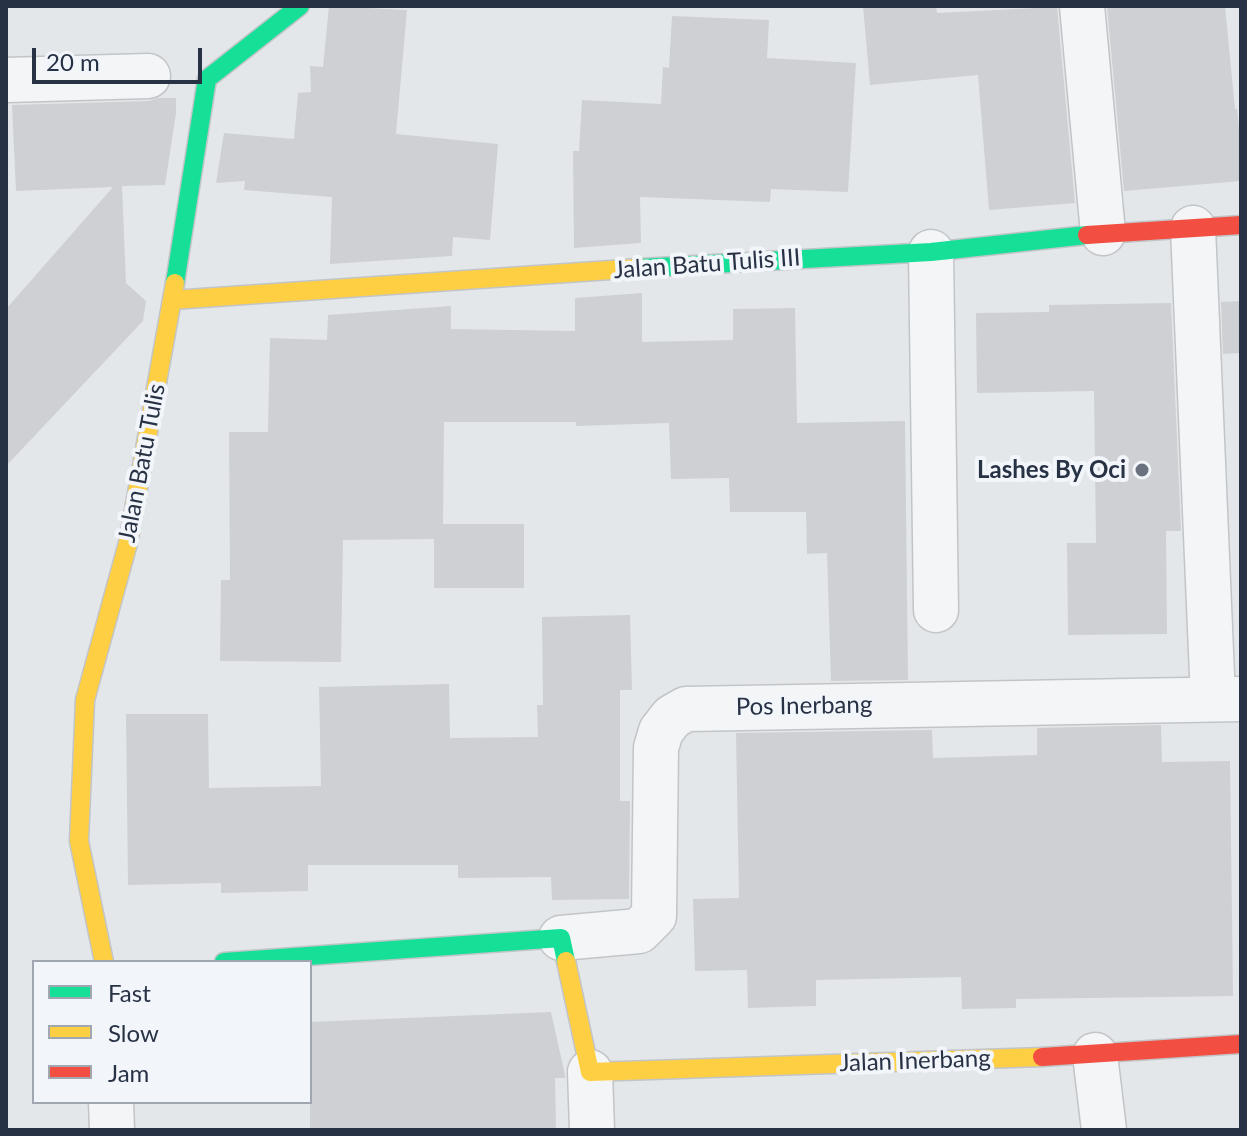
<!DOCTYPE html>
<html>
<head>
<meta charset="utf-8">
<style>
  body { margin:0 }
  #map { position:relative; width:1247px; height:1136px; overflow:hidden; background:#e4e7ea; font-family:Lato,sans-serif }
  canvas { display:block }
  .frame { position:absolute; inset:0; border:8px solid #283245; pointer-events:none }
  .legend { position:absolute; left:32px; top:960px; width:280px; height:144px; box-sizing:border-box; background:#f2f5f9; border:2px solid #a1a7b1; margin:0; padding:10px 14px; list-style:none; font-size:24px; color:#283245 }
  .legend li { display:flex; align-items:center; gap:16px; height:40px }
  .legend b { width:40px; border:2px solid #a1a7b1 }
  .scale { position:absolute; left:32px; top:48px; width:170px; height:36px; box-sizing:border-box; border:4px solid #283245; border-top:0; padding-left:10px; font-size:24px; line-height:28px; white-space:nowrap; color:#283245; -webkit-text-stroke:6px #f2f5f9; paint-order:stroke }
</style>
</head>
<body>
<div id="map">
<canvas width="1247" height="1136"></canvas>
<div class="frame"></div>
<ul class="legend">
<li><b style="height:10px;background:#16e098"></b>Fast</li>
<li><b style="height:10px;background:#ffcf43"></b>Slow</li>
<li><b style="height:10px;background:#f24e42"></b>Jam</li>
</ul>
<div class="scale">20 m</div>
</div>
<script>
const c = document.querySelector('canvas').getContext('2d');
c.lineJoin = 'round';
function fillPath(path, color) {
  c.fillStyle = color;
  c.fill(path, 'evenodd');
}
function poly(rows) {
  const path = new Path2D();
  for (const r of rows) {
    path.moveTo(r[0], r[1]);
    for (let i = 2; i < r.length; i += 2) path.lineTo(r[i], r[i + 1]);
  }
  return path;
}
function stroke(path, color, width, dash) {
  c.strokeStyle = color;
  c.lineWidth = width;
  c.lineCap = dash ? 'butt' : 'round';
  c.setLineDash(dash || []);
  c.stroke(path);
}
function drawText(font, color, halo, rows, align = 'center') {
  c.font = font + ' Lato,sans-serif';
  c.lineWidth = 8;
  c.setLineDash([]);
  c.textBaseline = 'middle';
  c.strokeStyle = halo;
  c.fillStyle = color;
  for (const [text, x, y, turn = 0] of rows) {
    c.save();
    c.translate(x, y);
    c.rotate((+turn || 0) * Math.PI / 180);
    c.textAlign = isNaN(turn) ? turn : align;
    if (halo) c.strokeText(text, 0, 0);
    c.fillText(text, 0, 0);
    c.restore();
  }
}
fillPath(poly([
  [329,6,407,10,396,134,498,144,490,240,453,237,452,256,330,264,332,197,244,190,245,181,216,183,224,133,294,139,298,93,311,92,310,66,323,67],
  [863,6,936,6,937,13,1057,7,1075,203,989,210,978,75,870,85],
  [1107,6,1225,6,1235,109,1237,109,1241,146,1241,181,1124,191],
  [672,16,769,20,767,58,856,63,848,192,771,189,770,202,640,197,641,243,574,248,573,151,579,151,582,100,661,104,663,67,669,68],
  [158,98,176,98,176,113,165,185,122,186,126,283,146,301,143,321,6,466,6,309,113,187,16,191,12,105,149,101],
  [642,293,642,342,733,340,733,309,795,308,797,423,905,421,908,680,831,681,827,553,807,554,806,512,730,512,729,478,671,479,669,423,576,426,576,422,444,422,443,524,524,524,524,588,434,588,434,539,343,540,341,662,220,661,221,580,230,580,229,432,268,432,270,338,327,340,328,315,451,306,451,329,575,331,575,298],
  [1241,301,1241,353,1223,354,1221,302],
  [1171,303,1181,531,1166,531,1167,634,1068,635,1067,543,1096,543,1094,391,977,393,976,313,1049,312,1049,305],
  [630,615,632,690,620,690,620,801,630,801,629,899,552,900,551,877,458,878,458,865,308,865,308,891,221,893,221,883,128,885,126,714,208,714,209,788,321,786,319,687,449,684,450,738,538,737,537,705,543,705,542,617],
  [1161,725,1162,762,1230,761,1233,996,1016,999,1016,1008,962,1009,961,977,816,980,816,1006,748,1008,747,970,695,971,693,899,739,898,736,733,932,730,933,758,1037,755,1037,728],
  [551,1012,565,1075,565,1078,555,1078,556,1130,310,1130,310,1022]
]), '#ced0d3');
const street = poly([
  [1082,6,1103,233],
  [6,80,148,76],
  [1193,228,1213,699],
  [931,252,936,610],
  [561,938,639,931,654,916,656,748,661,731,672,717,686,709,1241,699],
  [1095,1055,1104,1130],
  [590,1072,592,1130],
  [111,1102,112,1130]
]);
const fast = poly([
  [640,268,931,252,1087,235],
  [175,283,207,79,300,6],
  [224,962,561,938,566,961]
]);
const slow = poly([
  [172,300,640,268],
  [566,961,590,1072,1042,1057],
  [104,962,79,841,85,700,128,543,175,283]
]);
const jam = poly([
  [1087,235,1241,225],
  [1042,1057,1241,1044]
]);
stroke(street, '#c2c5c8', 47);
stroke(fast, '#c2c5c8', 21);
stroke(slow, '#c2c5c8', 21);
stroke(jam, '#c2c5c8', 21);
stroke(street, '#f3f5f6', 44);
stroke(fast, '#16e098', 18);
stroke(slow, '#ffcf43', 18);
stroke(jam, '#f24e42', 18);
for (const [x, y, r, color] of [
  [1142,470,8,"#6a717f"]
]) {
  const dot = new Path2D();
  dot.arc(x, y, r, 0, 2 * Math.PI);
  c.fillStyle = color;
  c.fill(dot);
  stroke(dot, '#f2f5f9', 3);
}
drawText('24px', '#283245', '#f2f5f9', [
  ["Jalan Batu Tulis III",707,264,-4],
  ["Jalan Batu Tulis",142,463,-79],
  ["Pos Inerbang",804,706,-1],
  ["Jalan Inerbang",915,1061,-2]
]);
drawText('bold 24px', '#283245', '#f2f5f9', [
  ["Lashes By Oci",1126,470]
], 'right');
</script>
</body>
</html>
